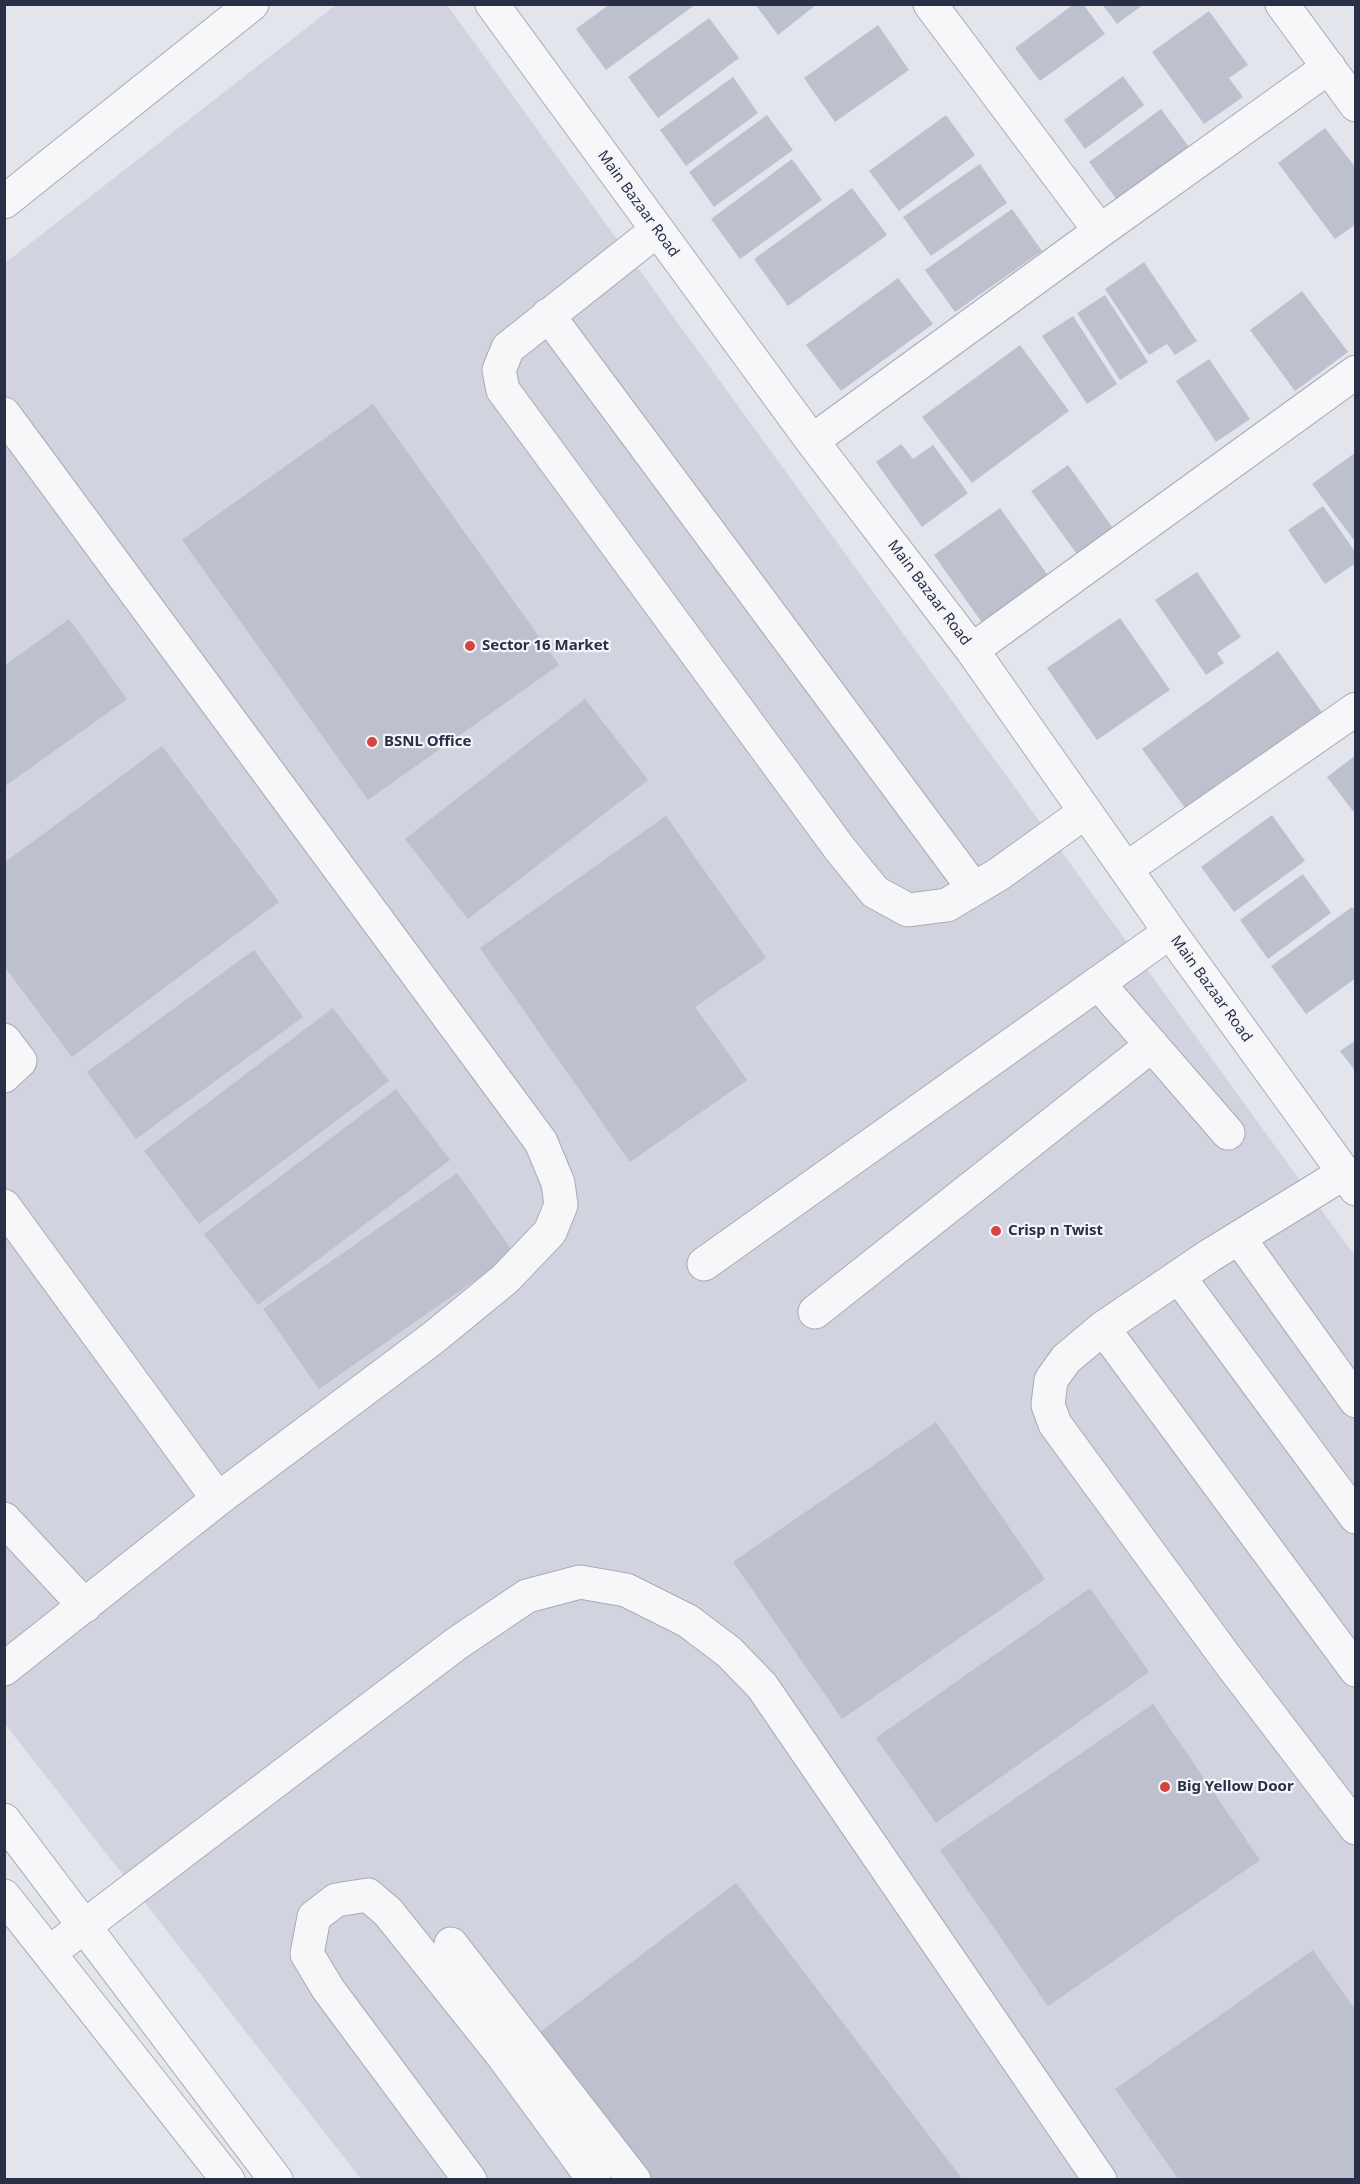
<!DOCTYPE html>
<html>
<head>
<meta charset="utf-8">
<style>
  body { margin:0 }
  #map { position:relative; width:1360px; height:2184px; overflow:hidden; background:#e3e5ec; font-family:"Noto Sans",sans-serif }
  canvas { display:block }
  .frame { position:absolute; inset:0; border:6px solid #292f46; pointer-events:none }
</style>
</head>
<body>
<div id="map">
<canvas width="1360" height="2184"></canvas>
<div class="frame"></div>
</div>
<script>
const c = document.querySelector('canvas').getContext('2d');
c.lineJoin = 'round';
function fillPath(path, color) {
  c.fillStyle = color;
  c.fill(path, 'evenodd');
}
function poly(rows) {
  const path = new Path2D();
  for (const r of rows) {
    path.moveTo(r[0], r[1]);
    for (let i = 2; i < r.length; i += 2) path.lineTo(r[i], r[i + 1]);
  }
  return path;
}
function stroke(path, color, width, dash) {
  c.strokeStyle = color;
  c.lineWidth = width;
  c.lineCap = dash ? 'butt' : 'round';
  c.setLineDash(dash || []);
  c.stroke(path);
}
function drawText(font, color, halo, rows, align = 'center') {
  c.font = font + ' "Noto Sans",sans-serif';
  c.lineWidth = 4.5;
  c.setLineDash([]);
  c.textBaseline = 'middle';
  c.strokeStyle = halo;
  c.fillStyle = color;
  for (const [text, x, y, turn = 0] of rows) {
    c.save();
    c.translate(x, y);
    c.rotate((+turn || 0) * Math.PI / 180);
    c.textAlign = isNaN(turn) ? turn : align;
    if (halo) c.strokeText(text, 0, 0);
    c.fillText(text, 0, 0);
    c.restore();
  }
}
fillPath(poly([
  [336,5,447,5,1355,1256,1355,2179,361,2179,5,1724,5,263]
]), '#d1d4de');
fillPath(poly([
  [610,4,696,4,606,70,576,29],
  [755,4,817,4,778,35],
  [1074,4,1083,4,1105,34,1040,81,1015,48],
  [1102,4,1144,4,1117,24],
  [1209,11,1248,65,1229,78,1243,97,1204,124,1152,52],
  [709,18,739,58,658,118,628,77],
  [878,25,909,70,835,122,804,78],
  [1123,76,1144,105,1085,149,1064,120],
  [733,77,758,113,686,166,660,130],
  [1161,109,1189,147,1117,200,1089,162],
  [767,115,793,150,714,207,689,172],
  [946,115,975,155,899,211,869,171],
  [1325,128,1356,168,1356,224,1335,239,1278,163],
  [792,159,822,200,740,259,711,219],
  [980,164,1007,203,931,256,903,217],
  [852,188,887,235,788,306,754,259],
  [1012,209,1042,251,955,312,925,270],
  [1144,262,1197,341,1175,355,1167,344,1149,355,1105,289],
  [898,278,933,324,841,391,806,345],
  [1302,291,1348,352,1295,391,1250,330],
  [1105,295,1148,362,1120,380,1077,313],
  [1073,316,1117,384,1087,404,1042,336],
  [1020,345,1069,411,972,483,922,417],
  [1209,359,1250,419,1216,442,1176,381],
  [373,404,559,665,368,800,182,540],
  [901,444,913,459,933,445,968,493,922,527,876,462],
  [1356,452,1356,543,1312,484],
  [1068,465,1113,528,1077,554,1031,491],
  [1323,506,1356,553,1356,563,1325,584,1288,530],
  [1000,508,1049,577,983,624,934,555],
  [1197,572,1241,637,1217,653,1224,663,1206,675,1155,600],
  [1120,618,1170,690,1097,740,1047,668],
  [69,619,127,699,4,787,4,666],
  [1278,651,1329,722,1193,819,1142,749],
  [585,699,648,780,468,919,405,839],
  [162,746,279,902,72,1057,4,966,4,863],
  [1356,755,1356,815,1327,777],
  [1272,815,1305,861,1234,912,1201,867],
  [666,816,766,958,695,1007,747,1080,630,1162,480,948],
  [1303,874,1331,913,1268,959,1240,920],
  [1352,907,1356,911,1356,978,1306,1014,1271,966],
  [254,950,303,1017,136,1139,87,1072],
  [333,1008,389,1081,199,1224,144,1151],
  [1356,1040,1356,1072,1340,1051],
  [396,1089,450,1160,258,1305,204,1234],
  [457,1173,514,1253,319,1389,263,1309],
  [936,1422,1045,1579,842,1719,733,1562],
  [1090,1588,1149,1672,936,1823,876,1738],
  [1153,1704,1260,1860,1048,2006,940,1850],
  [736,1883,963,2180,652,2180,540,2032],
  [1313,1950,1356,2011,1356,2180,1179,2180,1115,2089]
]), '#bdc0cd');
const minor = poly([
  [492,4,812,441,972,650,1170,932,1356,1189],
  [930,4,1100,231],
  [1282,4,1356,105],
  [4,202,252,4],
  [657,230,508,348,499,370,503,390,840,849,875,892,908,910,947,905,999,874,1085,812],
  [548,315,974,889],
  [4,414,541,1142,558,1183,561,1205,550,1232,505,1279,433,1338,218,1499,4,1669],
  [812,441,1100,231,1329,67],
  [972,650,1356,372],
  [1126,869,1356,709],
  [1098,983,1228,1133],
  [4,1040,20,1061,4,1076],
  [1344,1173,1209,1256,1103,1328,1066,1359,1051,1380,1048,1405,1055,1424,1227,1659,1356,1828],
  [4,1206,218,1499],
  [1239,1238,1356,1401],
  [704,1264,1170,932],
  [1179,1277,1356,1517],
  [815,1312,1152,1045],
  [1103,1328,1356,1670],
  [4,1519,85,1606],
  [4,1820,276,2180],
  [4,1896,228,2180],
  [451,1944,634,2180],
  [49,1953,456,1644,527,1596,580,1582,626,1590,688,1621,729,1652,762,1686,1100,2180],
  [470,2180,328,1989,307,1954,314,1917,336,1900,368,1895,388,1912,503,2056,594,2180]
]);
stroke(minor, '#a7abb7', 35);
stroke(minor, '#f7f7fa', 33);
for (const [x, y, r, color] of [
  [470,646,6,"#d84341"],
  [372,742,6,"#d84341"],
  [996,1231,6,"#d84341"],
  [1165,1787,6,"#d84341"]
]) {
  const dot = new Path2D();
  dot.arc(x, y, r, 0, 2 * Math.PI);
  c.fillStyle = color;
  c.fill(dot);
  stroke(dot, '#f4f5f9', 2);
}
drawText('15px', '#292f46', '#f4f5f9', [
  ["Main Bazaar Road",638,204,54],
  ["Main Bazaar Road",929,593,53],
  ["Main Bazaar Road",1211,989,54]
]);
drawText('bold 15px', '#292f46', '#f4f5f9', [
  ["Sector 16 Market",482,646],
  ["BSNL Office",384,742],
  ["Crisp n Twist",1008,1231],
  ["Big Yellow Door",1177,1787]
], 'left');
</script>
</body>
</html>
